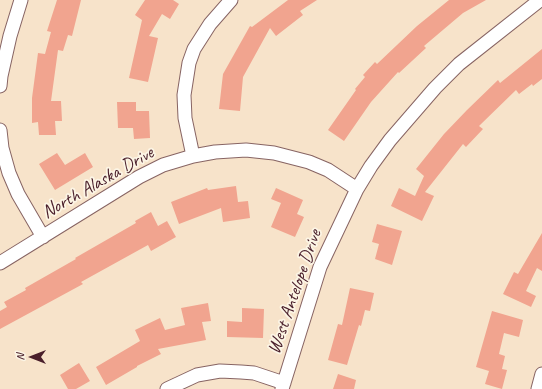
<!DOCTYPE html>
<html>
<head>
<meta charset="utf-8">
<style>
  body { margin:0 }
  #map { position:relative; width:542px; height:389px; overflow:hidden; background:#f7e3ca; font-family:Caveat,sans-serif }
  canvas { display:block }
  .north { position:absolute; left:12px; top:337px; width:40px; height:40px; -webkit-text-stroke:3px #fcf5e5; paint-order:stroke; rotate:270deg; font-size:11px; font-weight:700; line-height:16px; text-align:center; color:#4a1f2b }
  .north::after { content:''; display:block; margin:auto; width:14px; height:18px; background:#4a1f2b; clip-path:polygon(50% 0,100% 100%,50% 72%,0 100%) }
</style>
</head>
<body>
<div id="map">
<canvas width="542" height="389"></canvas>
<div class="north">N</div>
</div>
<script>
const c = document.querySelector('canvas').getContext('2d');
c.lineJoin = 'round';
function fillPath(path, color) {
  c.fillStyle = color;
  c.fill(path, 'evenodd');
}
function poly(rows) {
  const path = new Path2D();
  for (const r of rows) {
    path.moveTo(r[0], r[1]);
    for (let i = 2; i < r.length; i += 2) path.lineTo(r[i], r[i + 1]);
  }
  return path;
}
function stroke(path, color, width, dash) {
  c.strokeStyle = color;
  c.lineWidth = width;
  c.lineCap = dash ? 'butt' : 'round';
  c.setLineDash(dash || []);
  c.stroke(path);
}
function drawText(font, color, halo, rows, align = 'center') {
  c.font = font + ' Caveat,sans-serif';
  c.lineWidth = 3.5;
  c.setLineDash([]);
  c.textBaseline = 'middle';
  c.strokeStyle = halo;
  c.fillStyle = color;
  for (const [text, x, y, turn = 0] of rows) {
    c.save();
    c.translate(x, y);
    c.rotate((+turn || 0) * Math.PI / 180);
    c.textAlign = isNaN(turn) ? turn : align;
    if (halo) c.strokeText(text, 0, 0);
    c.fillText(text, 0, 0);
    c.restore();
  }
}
fillPath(poly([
  [57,0,81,0,72,36,68,35,63,51,58,50,51,101,61,101,62,121,55,121,56,135,39,135,38,122,32,123,32,98,38,53,45,54,51,32,47,31],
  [145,0,173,0,179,4,170,19,162,14,149,36,158,38,148,82,129,78,142,20,135,15],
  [288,0,317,0,300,11,303,15,276,36,270,28,243,77,240,111,219,109,223,74,250,26,252,27],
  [449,0,486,0,463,13,424,46,426,48,399,73,398,72,371,102,344,141,328,130,356,90,355,89,365,77,363,75,375,62,377,64,417,26],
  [542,49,542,79,533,86,532,84,519,94,516,90,479,126,483,129,466,147,463,144,425,192,434,196,422,221,391,206,399,188,415,196,424,176,416,169,444,134,467,110,498,80,500,83],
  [117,102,136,102,136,111,149,111,150,138,134,139,133,128,118,128],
  [57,153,65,165,85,153,93,167,55,190,39,164],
  [236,186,238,202,248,201,250,218,223,222,221,208,179,224,171,202,207,188,208,190],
  [276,188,303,200,297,214,304,217,295,237,271,227,281,203,271,199],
  [151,212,158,226,167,221,176,237,151,251,148,245,81,282,83,284,0,329,0,311,7,307,4,302,26,290,25,288,76,259,75,258,136,223,135,221],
  [377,224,402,231,392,265,375,259,379,244,372,242],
  [542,233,542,271,537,268,526,291,536,296,531,307,503,294,514,272,518,274],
  [350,288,374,293,370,311,365,310,361,326,359,325,347,365,328,360,338,324,342,325],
  [208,303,211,321,202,322,206,340,158,349,161,354,137,366,137,367,106,385,96,367,140,341,135,330,160,318,165,330,185,325,181,308],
  [242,308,264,309,263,338,227,337,227,321,242,322],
  [492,311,523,320,519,337,504,333,499,354,505,356,502,369,507,370,502,389,485,384,489,371,476,367],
  [79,363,90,381,76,389,68,389,60,375],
  [338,374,356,380,354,389,333,389]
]), '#f1a48f');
const minor = poly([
  [0,86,1,76,10,36,21,0],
  [0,130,2,148,9,173,18,194,43,237],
  [193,156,185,118,184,95,189,63,194,49,210,24,231,0],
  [0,263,139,177,163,165,193,156,215,152,246,150,274,153,309,162,328,170,357,189],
  [167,389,197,375,220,371,241,372,254,373,284,383],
  [282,389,320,267,357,189,371,166,390,140,435,88,459,64,540,0],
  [538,389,542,374]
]);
stroke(minor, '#876463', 15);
stroke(minor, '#fff', 13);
drawText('19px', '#4a1f2b', '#fcf5e5', [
  ["North Alaska Drive",98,183,-30],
  ["West Antelope Drive",295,292,-71]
]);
</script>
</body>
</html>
